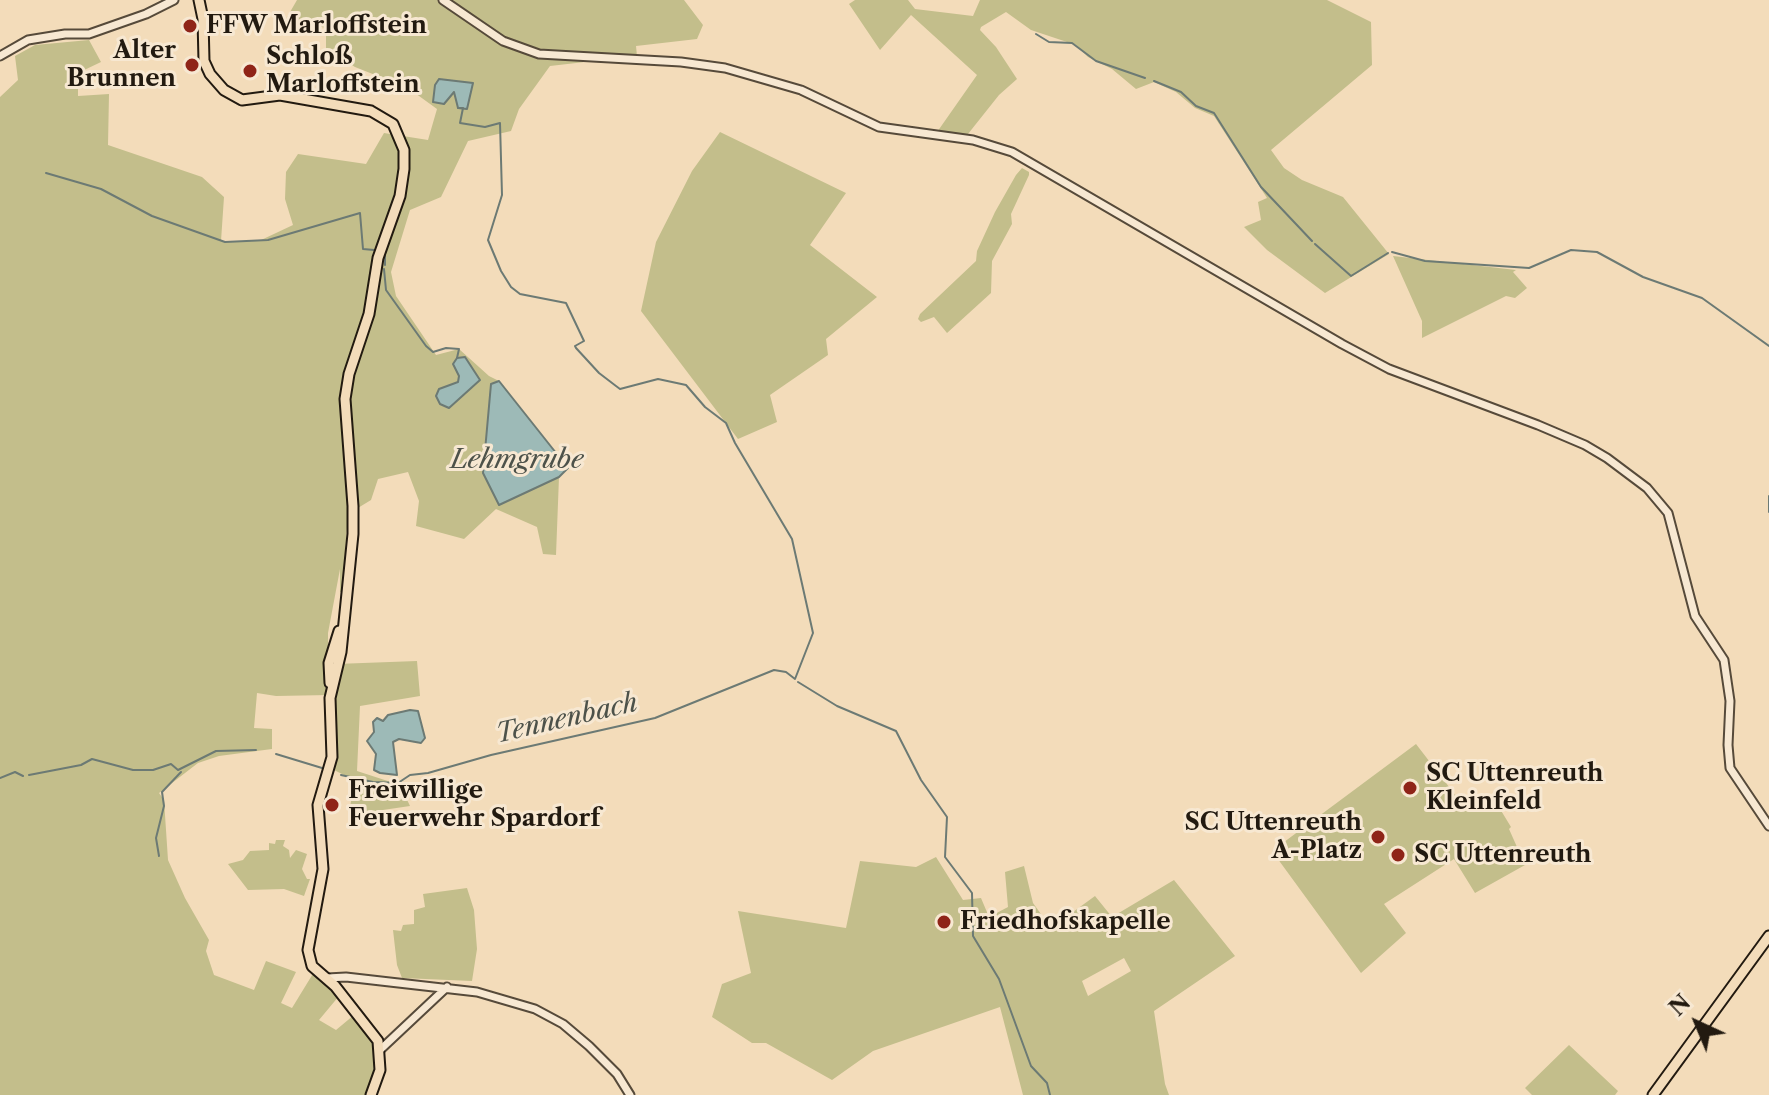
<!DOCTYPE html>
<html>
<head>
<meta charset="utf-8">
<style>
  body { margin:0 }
  #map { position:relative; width:1769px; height:1095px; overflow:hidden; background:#f3dcba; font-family:"Libre Caslon Text",serif }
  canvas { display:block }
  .north { position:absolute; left:1657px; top:983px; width:80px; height:80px; -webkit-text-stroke:6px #f7e8d2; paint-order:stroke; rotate:316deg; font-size:22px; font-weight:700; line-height:32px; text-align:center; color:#221a10 }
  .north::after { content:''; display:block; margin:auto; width:28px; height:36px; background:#221a10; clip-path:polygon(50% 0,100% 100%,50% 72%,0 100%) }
</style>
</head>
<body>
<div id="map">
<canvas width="1769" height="1095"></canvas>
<div class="north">N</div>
</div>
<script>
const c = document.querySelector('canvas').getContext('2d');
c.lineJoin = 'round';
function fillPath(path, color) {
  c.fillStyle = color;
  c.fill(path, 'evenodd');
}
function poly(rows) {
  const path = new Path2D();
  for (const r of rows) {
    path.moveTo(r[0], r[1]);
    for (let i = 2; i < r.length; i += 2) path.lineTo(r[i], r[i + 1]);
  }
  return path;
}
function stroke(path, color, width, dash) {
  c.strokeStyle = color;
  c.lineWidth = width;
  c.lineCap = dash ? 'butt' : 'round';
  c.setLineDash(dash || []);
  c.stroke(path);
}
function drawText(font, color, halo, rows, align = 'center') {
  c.font = font + ' "Libre Caslon Text",serif';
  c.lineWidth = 6;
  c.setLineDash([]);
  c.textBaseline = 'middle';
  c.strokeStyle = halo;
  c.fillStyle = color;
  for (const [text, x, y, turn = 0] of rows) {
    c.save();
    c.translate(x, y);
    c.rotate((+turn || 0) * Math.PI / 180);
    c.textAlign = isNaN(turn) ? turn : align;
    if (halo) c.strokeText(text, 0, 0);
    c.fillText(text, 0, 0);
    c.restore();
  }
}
fillPath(poly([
  [297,0,684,0,703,25,697,39,636,46,637,56,550,66,519,109,511,131,468,141,441,197,410,210,391,272,396,296,436,355,459,349,489,376,499,381,491,385,483,473,499,505,559,477,556,555,543,554,537,527,496,509,464,539,416,526,419,501,408,472,378,479,371,500,348,514,342,592,340,592,340,569,328,633,328,664,331,660,336,664,417,661,420,696,360,706,357,771,400,785,410,806,349,815,354,780,326,766,329,695,276,696,257,693,254,728,272,729,272,749,219,756,198,763,159,793,164,800,168,860,185,898,209,940,206,951,214,975,254,990,266,961,296,972,281,1003,292,1008,314,972,339,996,319,1020,336,1030,354,1015,380,1050,377,1073,368,1095,0,1095,0,97,18,80,15,56,35,45,89,40,101,62,78,73,78,96,109,94,108,145,202,177,224,197,221,241,259,241,293,225,285,199,286,172,298,154,366,164,384,133,428,140,437,109,408,88,355,67,326,49,326,28,286,19],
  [855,0,908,0,915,9,973,16,980,0,1327,0,1371,22,1372,65,1271,150,1284,168,1302,180,1343,197,1389,254,1325,293,1267,250,1244,227,1261,220,1258,202,1267,198,1214,116,1195,108,1176,92,1154,82,1136,89,1112,69,1088,57,1076,45,1031,30,1006,12,981,27,980,30,996,47,1017,79,999,95,964,139,935,135,977,75,911,15,880,50,849,4],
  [720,132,846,193,810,245,877,297,826,339,828,355,770,395,777,422,738,439,641,311,656,242,692,171],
  [1022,168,1029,172,1029,175,1011,214,1012,224,992,261,991,293,947,333,934,317,921,322,918,319,920,314,976,261,977,251,995,212,1016,175],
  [1393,256,1516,270,1513,272,1527,288,1515,298,1506,296,1422,338,1422,321],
  [1416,744,1463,805,1483,811,1497,804,1511,827,1509,829,1525,865,1475,893,1454,859,1384,904,1406,933,1361,973,1272,851],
  [276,840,285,840,283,846,289,850,290,858,296,850,307,854,302,869,307,879,310,879,304,896,284,889,248,890,228,864,243,860,250,851,269,850,269,843,275,844],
  [936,857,963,900,981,898,989,917,1008,907,1005,872,1024,866,1033,903,1051,928,1095,896,1112,917,1174,880,1235,956,1154,1011,1165,1084,1169,1095,1023,1095,1000,1007,873,1051,832,1080,766,1043,752,1043,712,1017,722,984,751,973,738,911,846,928,860,861,916,867],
  [1124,958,1131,971,1088,996,1082,981],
  [467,888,474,910,477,949,472,981,402,978,397,965,393,930,401,931,403,925,414,924,414,910,425,907,423,894],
  [1569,1045,1618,1091,1615,1095,1532,1095,1525,1088]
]), '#c3be8b');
const water = poly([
  [439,79,473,83,467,109,458,108,454,92,444,104,433,102,435,85,439,79],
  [465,357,480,380,449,408,440,404,436,396,439,389,458,382,459,376,453,364,457,358,465,357],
  [499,381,568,468,559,477,499,505,483,473,491,384,499,381],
  [410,710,418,711,425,738,421,743,399,739,393,742,397,775,380,773,374,770,376,754,367,741,374,732,373,722,377,718,383,721,388,715,410,710]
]);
fillPath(water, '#9dbab7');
stroke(water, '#6c7a74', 2);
stroke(poly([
  [1036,34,1049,42,1072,43,1096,61,1145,78],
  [1154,81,1181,92,1196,106,1214,113,1261,187,1312,241],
  [46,173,101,189,152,216,225,242,268,240,360,213,363,249,374,250],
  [1315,244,1351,276,1388,253],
  [1392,252,1425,261,1529,268,1571,250,1597,252,1643,277,1702,298,1769,346],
  [385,265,385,251],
  [384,269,386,290,426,346,433,352,446,348,459,349,457,358],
  [1769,496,1769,512],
  [798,682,837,706,896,731,921,780,947,817,945,857,972,893,973,936,999,979,1031,1066,1047,1083,1050,1095],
  [276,754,322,768],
  [29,775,81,765,92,759,133,770,153,770,171,764,178,770,216,751,256,750],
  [341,775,373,782,398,783,410,775,428,773,491,755,655,718,774,670,786,672,795,679,813,633,792,539,735,443,726,423,705,407,686,385,658,379,620,389,616,386,599,373,576,348,575,346,584,341,566,303,520,294,511,287,501,271,488,240,502,195,500,123,485,127,460,123,463,108,458,108],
  [0,778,15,772,23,776],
  [159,856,156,838,164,806,162,792,181,772]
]), '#6c7a74', 2);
const minor = poly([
  [443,0,503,41,539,54,681,62,725,68,801,90,879,127,973,140,1012,152,1342,344,1389,369,1538,425,1585,445,1607,458,1647,488,1668,513,1695,616,1724,660,1730,701,1728,745,1730,768,1769,826],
  [0,56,28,40,65,34,89,34,146,14,174,0],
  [327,978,346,977,477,992,535,1009,563,1024,589,1046,617,1074,630,1095],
  [381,1049,447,987]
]);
const major = poly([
  [199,0,203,19,204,61,210,74,224,90,242,100,280,95,371,111,393,124,404,150,404,169,400,196,378,258,369,314,349,374,345,399,353,506,353,534,341,652,330,698,332,757,318,805,323,869,308,950,312,966,335,986,378,1041,380,1070,371,1095],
  [330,683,329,663,339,631],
  [1653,1095,1769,936]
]);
stroke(minor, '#564a3a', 11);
stroke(major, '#221a10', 13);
stroke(minor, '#f7e8d2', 7);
stroke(major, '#f3dcba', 9);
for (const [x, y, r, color] of [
  [190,26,8,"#8f2418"],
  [192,65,8,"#8f2418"],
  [250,71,8,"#8f2418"],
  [1410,788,8,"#8f2418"],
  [332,805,8,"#8f2418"],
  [1378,837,8,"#8f2418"],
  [1398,855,8,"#8f2418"],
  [944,922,8,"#8f2418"]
]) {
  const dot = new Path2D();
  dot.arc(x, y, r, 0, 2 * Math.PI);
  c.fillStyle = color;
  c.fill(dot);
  stroke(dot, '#f7e8d2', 3);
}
drawText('bold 24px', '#221a10', '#f7e8d2', [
  ["FFW Marloffstein",206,26],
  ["Alter",176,51,"right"],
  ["Brunnen",176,79,"right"],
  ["Schloß",266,57],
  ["Marloffstein",266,85],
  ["SC Uttenreuth",1426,774],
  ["Kleinfeld",1426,802],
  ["Freiwillige",348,791],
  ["Feuerwehr Spardorf",348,819],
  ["SC Uttenreuth",1362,823,"right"],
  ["A-Platz",1362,851,"right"],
  ["SC Uttenreuth",1414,855],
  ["Friedhofskapelle",960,922]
], 'left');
drawText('italic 26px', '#4d524a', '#f7e8d2', [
  ["Lehmgrube",517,460],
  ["Tennenbach",567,719,-13]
]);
</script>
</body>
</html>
